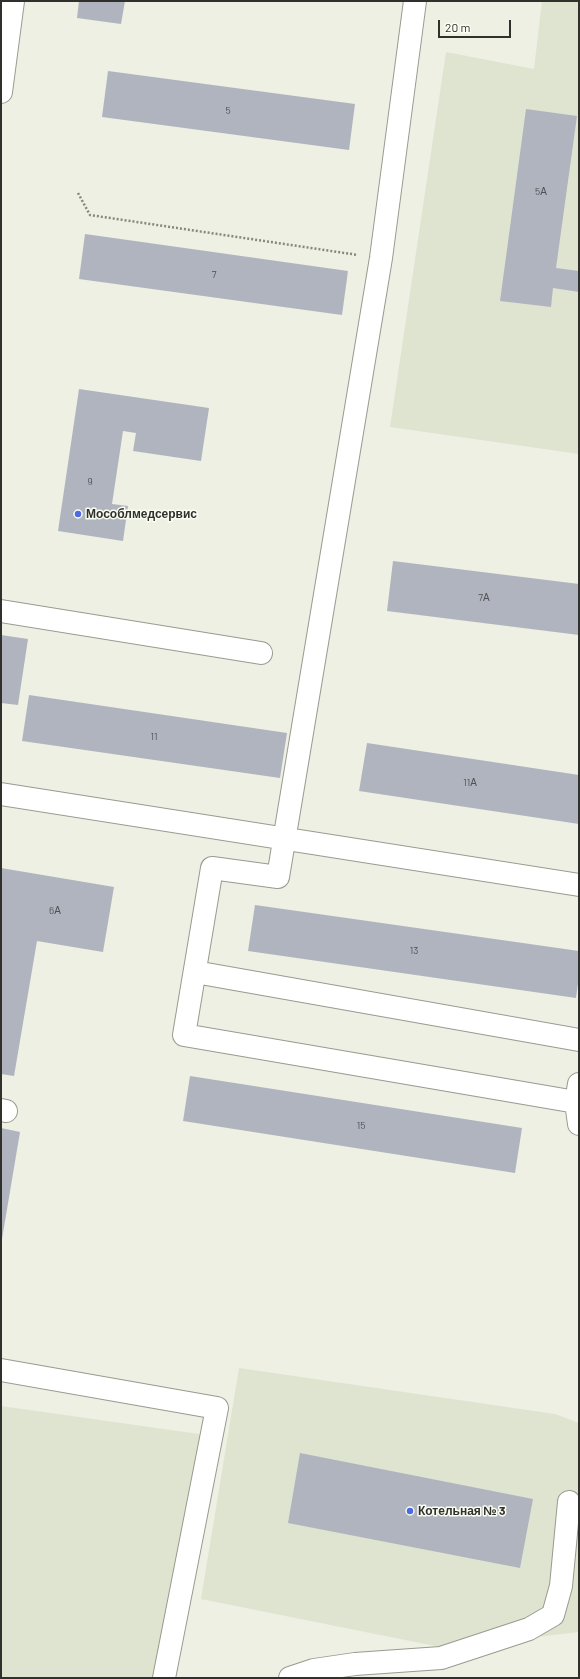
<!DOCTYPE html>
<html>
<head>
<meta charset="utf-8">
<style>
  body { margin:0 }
  #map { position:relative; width:580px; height:1679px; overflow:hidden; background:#edf0e3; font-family:Barlow,sans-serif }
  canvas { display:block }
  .frame { position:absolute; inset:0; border:2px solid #30312d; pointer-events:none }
  .scale { position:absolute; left:438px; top:20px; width:73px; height:18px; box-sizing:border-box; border:2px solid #30312d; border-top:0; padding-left:5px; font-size:12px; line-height:14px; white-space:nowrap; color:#30312d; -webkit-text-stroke:3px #fafdf1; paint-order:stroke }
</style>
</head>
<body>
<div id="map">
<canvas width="580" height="1679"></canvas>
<div class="frame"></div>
<div class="scale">20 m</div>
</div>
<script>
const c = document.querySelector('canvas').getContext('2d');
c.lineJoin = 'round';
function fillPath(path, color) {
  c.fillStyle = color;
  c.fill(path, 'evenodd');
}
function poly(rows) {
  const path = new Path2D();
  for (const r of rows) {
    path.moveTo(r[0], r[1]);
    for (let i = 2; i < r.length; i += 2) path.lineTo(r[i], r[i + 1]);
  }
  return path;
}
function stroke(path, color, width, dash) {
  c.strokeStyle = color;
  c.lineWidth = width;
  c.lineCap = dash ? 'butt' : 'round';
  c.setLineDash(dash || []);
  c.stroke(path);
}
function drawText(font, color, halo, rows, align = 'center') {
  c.font = font + ' Barlow,sans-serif';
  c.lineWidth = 3;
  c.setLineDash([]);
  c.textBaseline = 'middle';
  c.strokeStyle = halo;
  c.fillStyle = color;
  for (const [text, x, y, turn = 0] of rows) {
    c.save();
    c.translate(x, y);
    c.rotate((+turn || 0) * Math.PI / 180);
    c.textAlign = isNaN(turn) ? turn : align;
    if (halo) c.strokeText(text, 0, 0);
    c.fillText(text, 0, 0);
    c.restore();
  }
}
fillPath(poly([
  [542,1,579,1,579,454,390,427,446,52,534,69],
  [239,1368,555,1414,579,1423,579,1632,445,1648,201,1599],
  [1,1406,206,1435,167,1678,1,1678]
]), '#dfe4d0');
fillPath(poly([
  [79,1,125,1,121,24,77,18],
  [108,71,355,104,349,150,102,117],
  [526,109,577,116,556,268,579,271,579,292,553,288,551,307,500,301],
  [85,234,348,271,342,315,79,279],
  [79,389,209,408,201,461,133,451,136,433,123,431,112,504,128,506,123,541,58,531],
  [393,561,579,584,579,635,387,611],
  [1,635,28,639,18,705,1,703],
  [29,695,287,733,280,778,22,741],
  [367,743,579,775,579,824,359,791],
  [1,868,114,887,103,952,37,941,14,1076,1,1074],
  [255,905,579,951,579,976,576,998,248,951],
  [190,1076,522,1128,515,1173,183,1121],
  [1,1128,20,1132,2,1239,1,1239],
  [300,1453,533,1499,520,1568,288,1523]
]), '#b0b4bf');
const minor = poly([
  [415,1,381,258,278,877,212,868,184,1035,576,1102,579,1084],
  [1,92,13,1],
  [1,611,261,653],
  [1,794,579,885],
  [195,972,579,1040],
  [576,1102,579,1124],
  [1,1110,6,1111],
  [1,1370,217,1408,164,1678],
  [290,1678,314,1670,355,1664,441,1658,529,1629,553,1615,561,1586,569,1502]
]);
stroke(minor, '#989b8f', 24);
stroke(poly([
  [78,193,90,215,358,255]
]), '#86877f', 2.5, [2, 2]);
stroke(minor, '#fff', 22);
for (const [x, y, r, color] of [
  [78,514,4,"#4d6be0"],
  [410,1511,4,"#4d6be0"]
]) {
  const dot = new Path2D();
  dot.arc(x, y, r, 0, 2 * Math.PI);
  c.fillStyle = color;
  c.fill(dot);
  stroke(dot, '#fafdf1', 1.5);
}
drawText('10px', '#505252', null, [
  ["5",228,111],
  ["5А",541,192],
  ["7",214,275],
  ["9",90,482],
  ["7А",484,598],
  ["11",154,737],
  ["11А",470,783],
  ["6А",55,911],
  ["13",414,951],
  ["15",361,1126]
]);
drawText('bold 12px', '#30312d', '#fafdf1', [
  ["Мособлмедсервис",86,514],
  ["Котельная № 3",418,1511]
], 'left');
</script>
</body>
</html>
